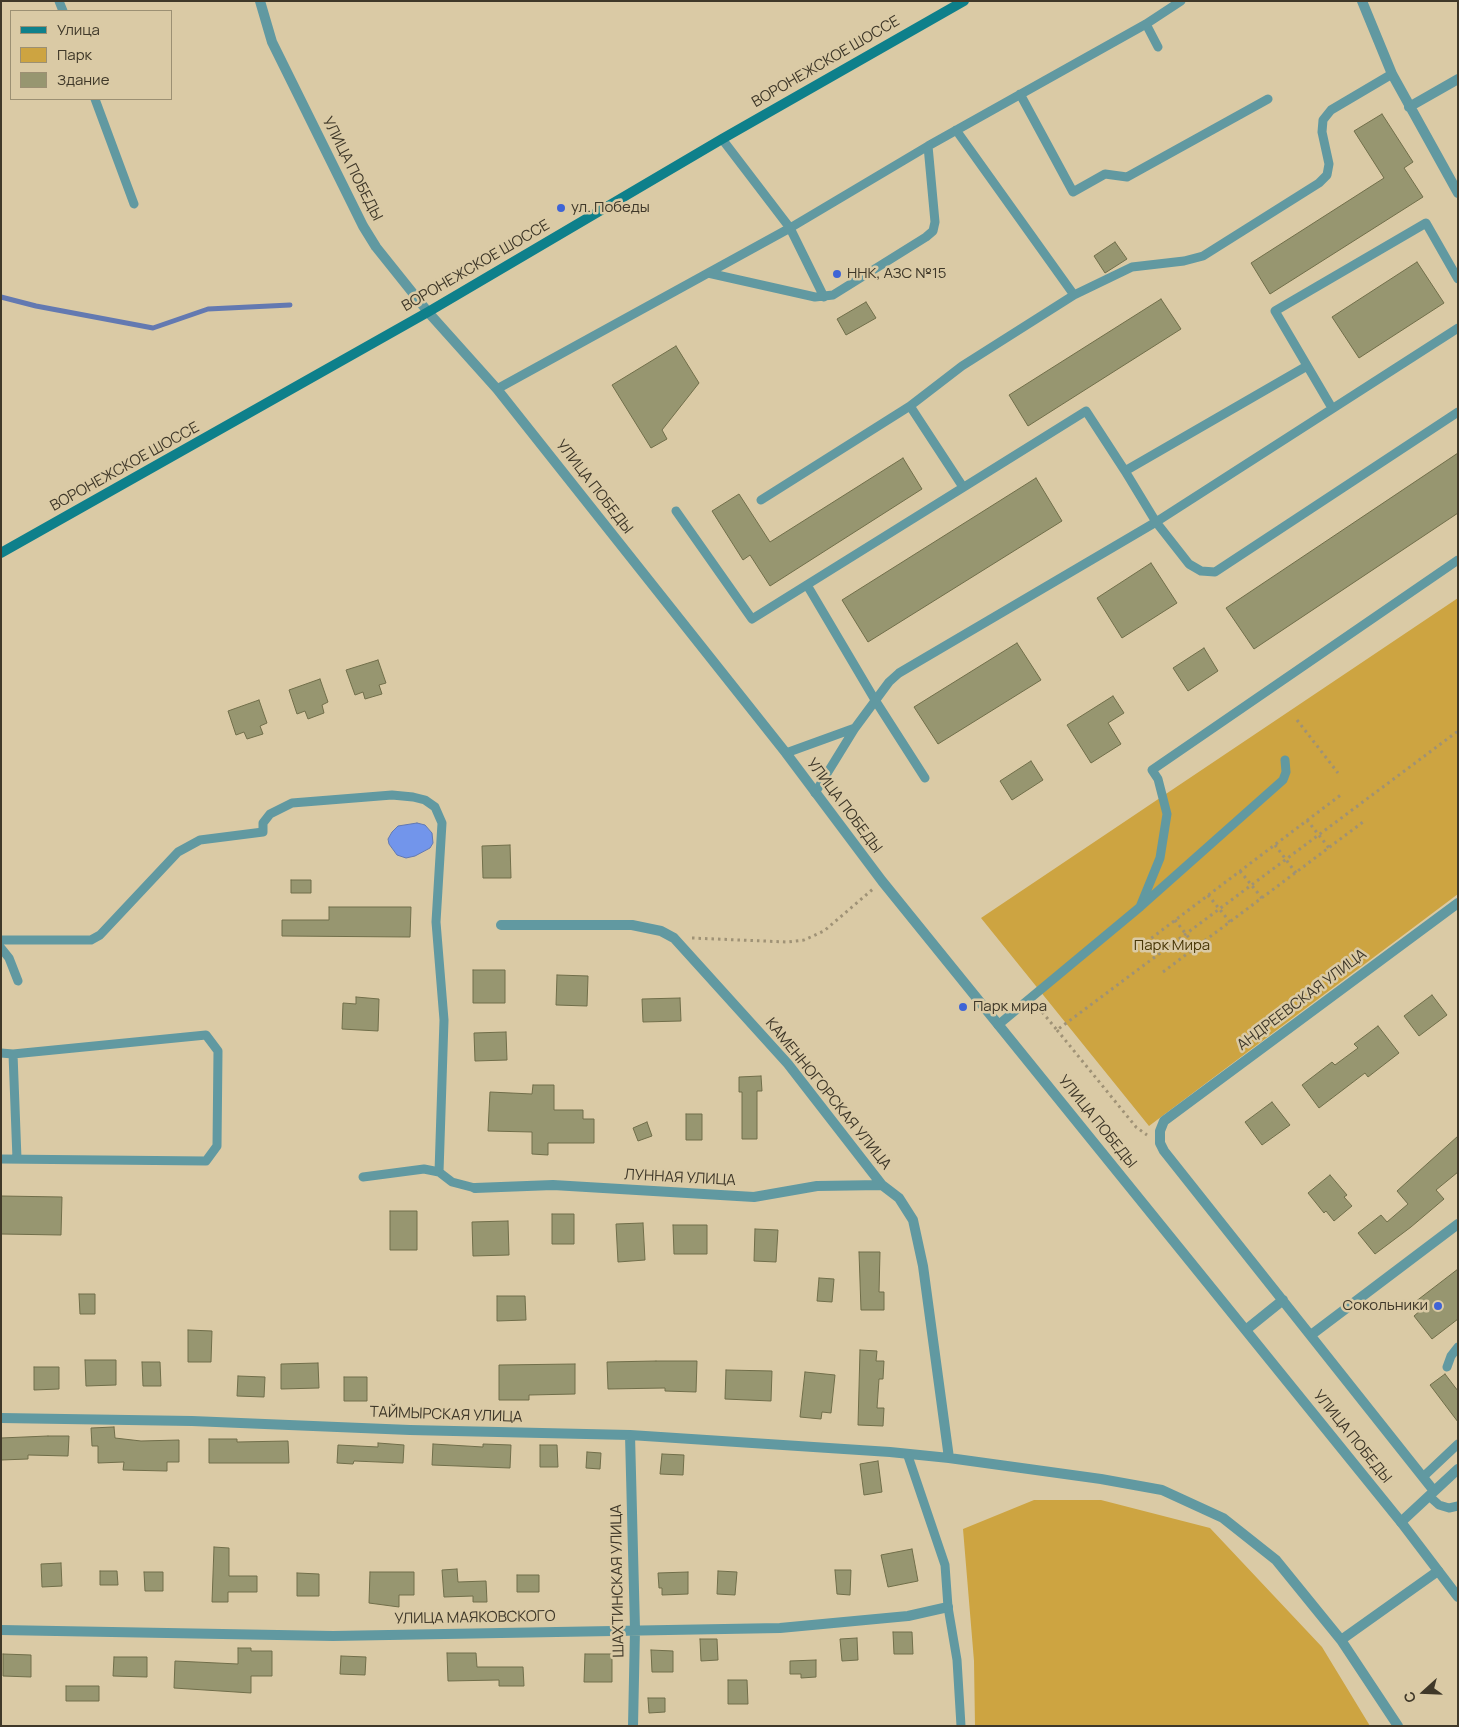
<!DOCTYPE html>
<html>
<head>
<meta charset="utf-8">
<style>
  body { margin:0 }
  #map { position:relative; width:1459px; height:1727px; overflow:hidden; background:#dacaa5; font-family:Manrope,sans-serif }
  canvas { display:block }
  .frame { position:absolute; inset:0; border:2px solid #3f3829; pointer-events:none }
  .legend { position:absolute; left:10px; top:10px; width:162px; height:90px; box-sizing:border-box; background:#dacaa5; border:1px solid #9c9073; margin:0; padding:6px 9px; list-style:none; font-size:15px; color:#3f3829 }
  .legend li { display:flex; align-items:center; gap:10px; height:25px }
  .legend b { width:25px; border:1px solid #9c9073 }
  .north { position:absolute; left:1399px; top:1667px; width:50px; height:50px; -webkit-text-stroke:4px #dacaa5; paint-order:stroke; rotate:250deg; font-size:14px; font-weight:700; line-height:20px; text-align:center; color:#3f3829 }
  .north::after { content:''; display:block; margin:auto; width:18px; height:22px; background:#3f3829; clip-path:polygon(50% 0,100% 100%,50% 72%,0 100%) }
</style>
</head>
<body>
<div id="map">
<canvas width="1459" height="1727"></canvas>
<div class="frame"></div>
<ul class="legend">
<li><b style="height:6px;background:#0e808b"></b>Улица</li>
<li><b style="height:14px;background:#cda441"></b>Парк</li>
<li><b style="height:14px;background:#979670"></b>Здание</li>
</ul>
<div class="north">С</div>
</div>
<script>
const c = document.querySelector('canvas').getContext('2d');
c.lineJoin = 'round';
function fillPath(path, color) {
  c.fillStyle = color;
  c.fill(path, 'evenodd');
}
function poly(rows) {
  const path = new Path2D();
  for (const r of rows) {
    path.moveTo(r[0], r[1]);
    for (let i = 2; i < r.length; i += 2) path.lineTo(r[i], r[i + 1]);
  }
  return path;
}
function stroke(path, color, width, dash) {
  c.strokeStyle = color;
  c.lineWidth = width;
  c.lineCap = dash ? 'butt' : 'round';
  c.setLineDash(dash || []);
  c.stroke(path);
}
function drawText(font, color, halo, rows, align = 'center') {
  c.font = font + ' Manrope,sans-serif';
  c.lineWidth = 5;
  c.setLineDash([]);
  c.textBaseline = 'middle';
  c.strokeStyle = halo;
  c.fillStyle = color;
  for (const [text, x, y, turn = 0] of rows) {
    c.save();
    c.translate(x, y);
    c.rotate((+turn || 0) * Math.PI / 180);
    c.textAlign = isNaN(turn) ? turn : align;
    if (halo) c.strokeText(text, 0, 0);
    c.fillText(text, 0, 0);
    c.restore();
  }
}
fillPath(poly([
  [1458,598,1458,894,1149,1126,981,918],
  [1034,1500,1101,1500,1210,1528,1322,1647,1370,1726,975,1726,974,1661,963,1529]
]), '#cda441');
const water = poly([
  [417,823,425,825,432,833,433,843,430,848,415,856,406,858,397,855,389,844,388,839,392,832,398,826,417,823]
]);
fillPath(water, '#7295eb');
stroke(water, '#6379b1', 1);
stroke(poly([
  [1,297,36,306,153,328,208,309,290,305]
]), '#6379b1', 5);
const building = poly([
  [1382,114,1413,162,1404,168,1423,197,1270,294,1251,263,1384,178,1354,131,1382,114],
  [1115,242,1127,259,1105,273,1094,256,1115,242],
  [1417,262,1444,303,1359,358,1332,317,1417,262],
  [1161,299,1181,329,1028,426,1009,395,1161,299],
  [866,302,876,318,846,335,837,319,866,302],
  [676,346,699,383,662,430,667,439,651,448,612,385,676,346],
  [1458,453,1458,513,1254,649,1226,608,1458,453],
  [903,458,922,489,770,586,750,555,743,560,712,511,739,494,770,542,903,458],
  [1036,478,1062,521,868,642,842,600,1036,478],
  [1151,563,1177,603,1122,638,1097,598,1151,563],
  [1017,643,1041,680,938,744,914,707,1017,643],
  [1204,648,1218,671,1188,691,1173,668,1204,648],
  [378,660,386,683,379,685,382,694,365,699,363,692,355,695,346,670,378,660],
  [320,679,328,702,322,705,324,713,308,719,305,711,297,714,289,690,320,679],
  [1113,696,1124,713,1108,723,1121,744,1091,763,1067,725,1113,696],
  [259,700,267,723,260,726,263,734,247,739,244,732,236,735,228,711,259,700],
  [1031,761,1043,780,1012,800,1000,781,1031,761],
  [510,845,511,878,483,878,482,846,510,845],
  [291,880,311,880,311,893,291,893,291,880],
  [329,907,411,907,410,937,282,936,282,920,329,920,329,907],
  [473,970,505,970,505,1003,473,1003,473,970],
  [557,975,588,976,587,1006,556,1005,557,975],
  [1432,995,1447,1015,1419,1036,1404,1016,1432,995],
  [356,997,379,999,378,1031,342,1029,343,1003,356,1004,356,997],
  [680,998,681,1021,643,1022,642,999,680,998],
  [1378,1026,1399,1053,1368,1077,1365,1073,1319,1108,1302,1085,1332,1062,1335,1065,1358,1048,1354,1044,1378,1026],
  [506,1032,507,1060,475,1061,474,1033,506,1032],
  [761,1076,762,1091,757,1091,757,1139,742,1139,742,1092,739,1092,739,1077,761,1076],
  [533,1085,554,1085,554,1110,583,1110,583,1119,594,1119,594,1143,548,1143,548,1155,532,1154,532,1132,488,1131,490,1092,532,1094,533,1085],
  [1272,1102,1290,1125,1262,1145,1245,1122,1272,1102],
  [686,1114,702,1114,702,1140,686,1140,686,1114],
  [647,1122,652,1136,638,1141,633,1128,647,1122],
  [1458,1136,1458,1172,1436,1190,1444,1199,1411,1227,1375,1254,1358,1233,1381,1215,1387,1222,1408,1204,1397,1191,1458,1136],
  [1330,1175,1347,1195,1344,1197,1352,1206,1334,1221,1326,1211,1324,1213,1308,1193,1330,1175],
  [1,1196,62,1197,61,1235,1,1234,1,1196],
  [390,1211,417,1211,417,1250,390,1250,390,1211],
  [552,1214,574,1214,574,1244,552,1244,552,1214],
  [508,1221,509,1255,473,1256,472,1222,508,1221],
  [643,1223,645,1260,618,1262,616,1224,643,1223],
  [673,1225,707,1225,707,1254,674,1254,673,1225],
  [755,1229,778,1230,776,1262,754,1261,755,1229],
  [859,1252,880,1252,879,1292,884,1292,884,1310,861,1310,859,1252],
  [1458,1269,1458,1319,1432,1339,1414,1316,1421,1310,1415,1302,1458,1269],
  [819,1278,834,1279,832,1302,817,1301,819,1278],
  [79,1294,95,1294,95,1314,80,1314,79,1294],
  [497,1296,525,1296,526,1320,497,1321,497,1296],
  [188,1330,212,1331,211,1362,188,1362,188,1330],
  [860,1350,877,1351,876,1361,884,1361,883,1379,879,1379,877,1408,884,1408,883,1426,858,1425,860,1350],
  [85,1360,116,1360,116,1385,86,1386,85,1360],
  [656,1361,697,1361,696,1392,665,1391,665,1388,608,1389,607,1362,656,1361],
  [142,1362,160,1362,161,1386,143,1386,142,1362],
  [318,1363,319,1388,281,1389,281,1364,318,1363],
  [575,1364,575,1394,529,1395,529,1400,499,1400,499,1365,575,1364],
  [34,1367,59,1367,59,1389,34,1390,34,1367],
  [726,1370,772,1371,771,1401,725,1399,726,1370],
  [805,1372,835,1375,831,1413,822,1412,821,1419,800,1417,805,1372],
  [1445,1374,1458,1391,1458,1422,1430,1385,1445,1374],
  [238,1376,265,1377,264,1397,237,1396,238,1376],
  [344,1377,367,1377,367,1401,344,1401,344,1377],
  [114,1427,115,1438,141,1441,179,1440,179,1462,167,1462,167,1471,123,1470,124,1462,98,1463,98,1446,92,1446,91,1428,114,1427],
  [48,1436,69,1436,68,1456,28,1455,28,1459,1,1460,1,1438,48,1436],
  [209,1439,237,1439,237,1442,288,1441,289,1463,209,1463,209,1439],
  [378,1443,404,1445,403,1463,354,1461,353,1464,337,1463,338,1445,378,1447,378,1443],
  [433,1444,483,1447,483,1444,511,1445,510,1468,432,1465,433,1444],
  [540,1445,557,1445,558,1467,540,1467,540,1445],
  [587,1452,601,1453,600,1469,586,1468,587,1452],
  [662,1454,684,1455,683,1475,660,1474,662,1454],
  [878,1461,882,1492,864,1495,860,1464,878,1461],
  [214,1547,229,1548,229,1576,257,1576,257,1592,228,1592,228,1602,212,1602,214,1547],
  [912,1549,918,1581,888,1587,881,1555,912,1549],
  [61,1563,62,1586,42,1587,41,1564,61,1563],
  [457,1569,458,1582,486,1581,487,1602,473,1602,473,1596,444,1597,442,1570,457,1569],
  [835,1570,851,1570,850,1595,837,1594,835,1570],
  [100,1571,117,1571,118,1585,100,1585,100,1571],
  [718,1571,737,1572,735,1595,717,1594,718,1571],
  [144,1572,163,1572,163,1591,145,1591,144,1572],
  [370,1572,414,1572,414,1595,399,1595,399,1607,369,1603,370,1572],
  [688,1572,688,1594,662,1595,662,1588,659,1588,658,1573,688,1572],
  [297,1573,319,1574,319,1596,297,1596,297,1573],
  [517,1575,539,1575,539,1592,517,1592,517,1575],
  [893,1632,912,1632,913,1654,894,1654,893,1632],
  [857,1638,858,1660,842,1661,840,1639,857,1638],
  [700,1639,717,1639,718,1660,701,1661,700,1639],
  [238,1648,251,1648,251,1651,272,1651,272,1676,251,1676,251,1693,174,1688,175,1661,238,1664,238,1648],
  [651,1650,673,1651,673,1672,652,1672,651,1650],
  [447,1653,476,1653,477,1667,523,1667,524,1686,499,1686,499,1680,448,1681,447,1653],
  [3,1654,31,1655,31,1677,3,1676,3,1654],
  [585,1654,612,1654,612,1682,584,1682,585,1654],
  [341,1656,366,1657,365,1675,340,1674,341,1656],
  [114,1657,147,1657,147,1677,113,1676,114,1657],
  [816,1660,816,1677,801,1678,801,1674,790,1674,790,1661,816,1660],
  [728,1680,747,1680,748,1704,728,1704,728,1680],
  [66,1686,99,1686,99,1701,66,1701,66,1686],
  [648,1698,665,1698,665,1712,649,1713,648,1698]
]);
fillPath(building, '#979670');
stroke(building, '#706e4a', 1);
stroke(poly([
  [1297,720,1338,773],
  [1307,820,1329,848],
  [1275,845,1296,873],
  [1240,871,1262,898],
  [1208,895,1230,922],
  [1175,920,1196,947],
  [692,938,787,942,804,940,824,931,873,889],
  [1141,946,1342,794],
  [1163,972,1363,822],
  [1038,1007,1057,1030,1458,731],
  [1057,1030,1136,1127,1147,1135]
]), '#9f9276', 3, [2.5, 4]);
stroke(poly([
  [59,1,63,11],
  [1146,24,1158,47],
  [1020,94,1073,192,1105,174,1127,177,1268,99],
  [95,99,134,204],
  [722,139,790,228,824,297],
  [708,273,815,297,833,295,926,237,933,231,935,222,928,146],
  [1074,295,1132,267,1184,261,1203,256,1319,183,1327,175,1329,164,1322,132,1323,120,1331,110,1392,74],
  [1307,366,1125,471,1156,522,1458,328],
  [497,389,790,228,928,146,1146,24,1181,1],
  [910,406,962,366,1074,295,956,130],
  [1332,408,1275,311,1426,223,1458,279],
  [761,500,910,406,963,487],
  [676,511,752,619,1086,411,1125,471],
  [807,585,875,700,925,778],
  [786,753,855,728],
  [815,793,855,728,889,682,899,673,1156,522,1189,564,1201,571,1215,572,1458,412],
  [1140,907,1160,858,1167,814,1158,779,1152,770,1458,560],
  [1,940,91,940,100,935,178,852,200,840,263,832,263,823,270,814,292,803,392,795,413,797,425,800,435,807,442,823,436,922,444,1020,439,1172,452,1182,475,1188],
  [1,948,9,958,18,981],
  [998,1025,1140,907,1283,780,1286,772,1285,760],
  [1,1053,13,1054,206,1035,218,1051,217,1146,206,1161,1,1159],
  [13,1054,17,1159],
  [363,1177,424,1169,439,1172],
  [1447,1367,1451,1356,1458,1347],
  [908,1456,945,1565,948,1607,957,1660,961,1726],
  [1423,1477,1458,1444],
  [1429,1496,1439,1505,1449,1508,1458,1506]
]), '#6199a1', 9);
stroke(poly([
  [260,1,272,42,363,226,376,247,428,312],
  [1362,1,1392,74,1458,193],
  [1409,107,1458,79],
  [501,925,632,925,661,931,674,938,788,1064,882,1185,899,1198,913,1220,923,1266,949,1458],
  [475,1188,553,1185,754,1197,817,1186,882,1185],
  [1247,1329,1283,1300],
  [1311,1335,1458,1224],
  [1,1418,192,1421,410,1430,630,1435,890,1452,949,1458,1101,1479,1162,1490,1223,1518,1276,1560,1341,1640,1398,1726],
  [630,1435,635,1629,633,1726],
  [1434,1491,1164,1151,1160,1143,1160,1131,1164,1121,1458,903],
  [1401,1522,1458,1469],
  [1,1630,333,1636,780,1628,908,1616,948,1607],
  [1341,1640,1438,1571]
]), '#6199a1', 10);
stroke(poly([
  [428,312,497,389,786,753,882,881,1401,1522,1458,1597]
]), '#6199a1', 10);
stroke(poly([
  [1,553,428,312,722,139,964,1]
]), '#0e808b', 10);
for (const [x, y, r, color] of [
  [561,208,5,"#3e64d6"],
  [837,274,5,"#3e64d6"],
  [963,1007,5,"#3e64d6"],
  [1438,1306,5,"#3e64d6"]
]) {
  const dot = new Path2D();
  dot.arc(x, y, r, 0, 2 * Math.PI);
  c.fillStyle = color;
  c.fill(dot);
  stroke(dot, '#dacaa5', 2);
}
drawText('15px', '#3f3829', '#dacaa5', [
  ["ВОРОНЕЖСКОЕ ШОССЕ",826,62,-30],
  ["УЛИЦА ПОБЕДЫ",352,169,63],
  ["ВОРОНЕЖСКОЕ ШОССЕ",476,266,-30],
  ["ВОРОНЕЖСКОЕ ШОССЕ",125,467,-29],
  ["УЛИЦА ПОБЕДЫ",594,487,52],
  ["УЛИЦА ПОБЕДЫ",844,806,53],
  ["АНДРЕЕВСКАЯ УЛИЦА",1302,1000,-37],
  ["КАМЕННОГОРСКАЯ УЛИЦА",828,1094,51],
  ["УЛИЦА ПОБЕДЫ",1097,1122,51],
  ["ЛУННАЯ УЛИЦА",680,1178,3],
  ["ТАЙМЫРСКАЯ УЛИЦА",446,1415,2],
  ["УЛИЦА ПОБЕДЫ",1352,1437,51],
  ["ШАХТИНСКАЯ УЛИЦА",618,1581,-91],
  ["УЛИЦА МАЯКОВСКОГО",475,1618,-1]
]);
drawText('15px', '#3f3829', '#dacaa5', [
  ["ул. Победы",571,208],
  ["ННК, АЗС №15",847,274],
  ["Парк мира",973,1007],
  ["Сокольники",1428,1306,"right"]
], 'left');
drawText('15px', '#483707', '#dacaa5', [
  ["Парк Мира",1172,946]
]);
</script>
</body>
</html>
